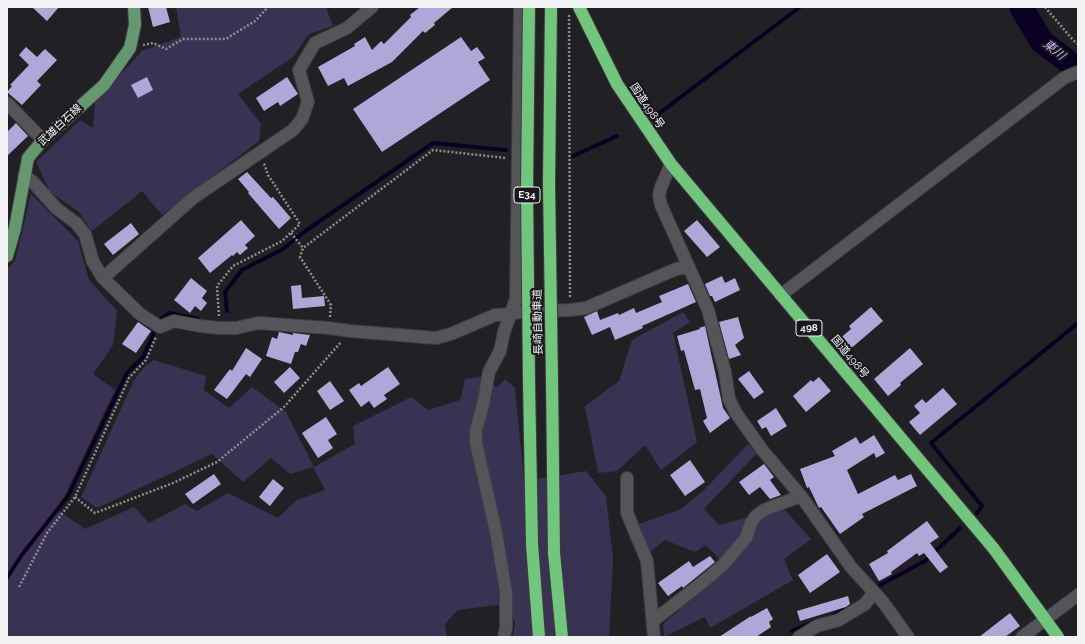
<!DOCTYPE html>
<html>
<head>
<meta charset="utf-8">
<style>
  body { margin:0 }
  #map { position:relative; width:1085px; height:644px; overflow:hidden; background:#212025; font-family:Raleway,sans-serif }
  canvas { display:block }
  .frame { position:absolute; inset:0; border:8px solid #f2f2f5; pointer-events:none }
</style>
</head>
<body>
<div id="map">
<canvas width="1085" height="644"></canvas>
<div class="frame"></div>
</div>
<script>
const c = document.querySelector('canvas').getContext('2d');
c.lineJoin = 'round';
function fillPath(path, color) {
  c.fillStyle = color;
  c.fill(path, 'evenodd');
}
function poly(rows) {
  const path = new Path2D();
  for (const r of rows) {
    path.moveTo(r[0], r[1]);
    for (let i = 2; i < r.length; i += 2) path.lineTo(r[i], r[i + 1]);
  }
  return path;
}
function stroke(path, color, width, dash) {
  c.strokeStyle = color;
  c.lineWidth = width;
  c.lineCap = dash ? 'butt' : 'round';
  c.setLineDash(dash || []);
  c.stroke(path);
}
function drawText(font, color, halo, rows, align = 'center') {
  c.font = font + ' Raleway,"Noto Sans JP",sans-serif';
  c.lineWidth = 4;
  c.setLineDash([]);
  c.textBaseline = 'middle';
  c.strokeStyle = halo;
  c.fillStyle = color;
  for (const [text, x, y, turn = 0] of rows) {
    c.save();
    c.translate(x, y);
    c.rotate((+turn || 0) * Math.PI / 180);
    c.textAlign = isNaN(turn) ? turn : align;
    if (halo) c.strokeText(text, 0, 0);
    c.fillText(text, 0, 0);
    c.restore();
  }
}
fillPath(poly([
  [176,7,330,7,326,8,333,26,309,34,293,57,238,94,261,124,259,141,162,215,142,191,92,231,79,212,50,192,36,162,80,120,93,128,95,102,142,51,181,37],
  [31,194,78,241,89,280,117,311,113,345,93,374,115,390,58,510,85,529,134,507,149,523,185,504,197,511,228,493,278,518,297,500,325,490,313,467,290,474,271,458,243,482,212,454,97,508,81,497,134,380,145,366,154,360,206,376,204,390,229,408,252,387,286,412,314,467,355,444,353,426,411,397,428,410,460,400,465,379,480,377,497,388,505,379,515,388,524,481,586,471,606,496,613,558,609,637,513,637,515,623,504,604,458,610,445,624,447,637,7,637,7,269,15,261],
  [683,312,690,322,673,333,697,442,661,470,645,445,617,471,598,473,585,406,619,381,632,340],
  [748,444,757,453,704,509,719,525,783,508,811,539,784,559,793,580,710,628,705,617,664,637,663,624,728,568,706,545,695,552,665,540,647,554,639,524,681,509,704,490]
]), '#3a3253');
stroke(poly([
  [653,118,800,7],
  [573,156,617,136],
  [227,311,225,292,242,270,283,249,304,232,433,143,506,150],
  [158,321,170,313,198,319],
  [977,513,982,506,931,443,1078,323],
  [7,578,21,556,68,496,127,373,143,357,154,333],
  [880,585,925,561,960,528],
  [832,616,850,606],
  [792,631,816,621]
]), '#0b0021', 4);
stroke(poly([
  [1021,7,1042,42,1078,69]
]), '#0b0021', 24);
fillPath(poly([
  [32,7,59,7,47,21],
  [148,7,166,7,170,22,153,27],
  [420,7,453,7,434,23,435,25,425,33,423,31,392,62,348,86,344,78,328,86,318,67,355,46,354,44,365,37,372,50,381,41,384,44,411,17,410,15],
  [461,37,471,51,477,47,485,58,478,62,490,80,382,152,353,109],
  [26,47,37,57,45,49,57,60,37,81,41,85,22,105,7,92,12,86,10,85,29,65,19,55],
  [147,77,153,90,138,98,131,85],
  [287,77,298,94,280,106,278,102,264,111,256,98],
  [16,123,28,136,7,156,7,132],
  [247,172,271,198,273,197,291,218,279,229,248,193,249,192,238,179],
  [241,220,255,236,245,245,248,248,240,255,237,252,233,256,232,255,210,273,198,258],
  [697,220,720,247,707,257,684,231],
  [131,223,139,234,113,255,104,244],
  [722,276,725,283,735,278,740,290,715,302,712,296,710,296,705,284],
  [191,278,207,291,202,298,207,303,201,311,195,306,190,313,174,300],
  [688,284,696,302,642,326,643,328,615,340,610,327,592,335,584,317,597,311,600,320,618,313,619,315,634,308,636,313,662,302,659,296],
  [301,285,302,298,324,296,325,306,293,309,291,286],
  [871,307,883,321,848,351,838,340,851,329,849,326],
  [738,317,744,338,735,345,741,355,729,359,719,322],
  [138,322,151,331,136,353,122,344],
  [705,326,723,408,730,418,710,433,703,421,707,418,700,389,695,390,684,350,681,351,677,336,700,329,699,328],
  [279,332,293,335,293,333,310,335,306,346,301,344,298,352,295,352,291,364,266,356,272,337,277,339],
  [246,348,262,359,250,377,246,374,227,399,214,390,230,369,232,371],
  [910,348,923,364,900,383,901,385,888,396,874,379],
  [290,367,300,378,284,393,274,382],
  [388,367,400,384,384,395,387,399,374,408,369,401,361,407,349,390,359,383,361,386],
  [749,371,764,392,754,399,738,379],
  [819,377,831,391,806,412,793,396,811,380,813,382],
  [330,381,344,401,330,410,317,391],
  [943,388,957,404,920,435,909,422,920,413,914,406,922,399,926,403],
  [776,408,787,426,771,436,766,427,762,429,757,421],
  [326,417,337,434,328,440,333,448,318,458,302,433],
  [874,435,885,453,876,458,874,453,847,470,858,494,895,475,898,480,911,474,917,486,862,514,864,517,840,534,821,507,819,508,809,487,807,488,800,469,835,456,832,451,856,437,860,444],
  [690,460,705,482,685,496,670,475],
  [764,464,774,477,770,480,781,495,770,499,760,487,749,495,739,482],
  [214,474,221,484,193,504,185,494],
  [273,479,284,488,270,506,259,497],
  [927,521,939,537,930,543,948,567,940,573,924,553,919,556,917,553,891,572,892,574,879,581,869,564,888,553,887,551],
  [827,554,840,572,810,593,798,575],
  [710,556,715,562,683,588,682,586,668,596,658,583,689,561,693,567],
  [848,596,850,604,846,607,800,621,797,611],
  [767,608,773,619,769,622,771,627,756,637,719,637,751,616,751,617],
  [1010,613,1020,626,1005,637,979,637]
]), '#b0a6d7');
const minor = poly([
  [7,103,43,140],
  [671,164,661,187,659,195,661,205,708,310,725,372,729,399,736,413,763,451,801,496,851,567,883,602,908,637],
  [24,176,32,181,56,208,76,223,85,234,93,262,103,278,140,314,160,327,174,321,200,326,219,328,236,328,258,323,329,328,350,331,436,338,451,334,495,315,512,314,520,312,570,310,586,308,676,269,689,267],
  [103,278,193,198,293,130,302,119,308,102,299,70,315,43,347,28,372,7],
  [781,295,1064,78,1078,72],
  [627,478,627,513,647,561,654,637],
  [653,621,703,582,723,565,746,538,751,523,756,516,764,510,801,496],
  [504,637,506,628,506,592,496,532,476,443,476,430,483,405,489,372,500,351,504,332,516,299,520,7],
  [799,637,817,626,839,620,865,604,874,592],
  [1022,637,1078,595]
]);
const major = poly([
  [7,256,15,228,28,158,43,140,104,85,130,48,135,25,134,7]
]);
const highway = poly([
  [579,7,617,84,671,164,994,549,1058,637],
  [552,381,554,553,562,637],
  [529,382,532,544,539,637]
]);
stroke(minor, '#3e3d41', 14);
stroke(major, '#3e3d41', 14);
stroke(highway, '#3e3d41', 14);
stroke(poly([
  [1045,7,1073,40,1078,44],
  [569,15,570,298],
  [143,45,153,43,166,49,183,39,226,39,255,21,268,7],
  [291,233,303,248],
  [219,316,217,286,233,266,282,241,300,224,268,175,264,163],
  [330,317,331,305,300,257,303,248,433,150,506,158],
  [75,497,95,513,173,483,217,462,284,407,341,342],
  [19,587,47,533,75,497,129,378,146,360,156,337]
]), '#8e8e92', 2.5, [2, 2]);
stroke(minor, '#555459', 12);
stroke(major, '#66986f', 12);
stroke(highway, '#72c57d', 12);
const highwayBridge = poly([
  [551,7,549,184,552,381],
  [529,382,527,189,529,7]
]);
stroke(highwayBridge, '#3e3d41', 14, []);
stroke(highwayBridge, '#72c57d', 12);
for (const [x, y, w] of [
  [527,195,26],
  [809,328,26]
]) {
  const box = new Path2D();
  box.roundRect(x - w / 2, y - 8, w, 16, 3);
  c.fillStyle = '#18171b';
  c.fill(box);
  stroke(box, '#f2f2f5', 1);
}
drawText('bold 10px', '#f2f2f5', null, [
  ["E34",527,195],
  ["498",809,328]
]);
drawText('11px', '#f2f2f5', '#18171b', [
  ["国道498号",647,106,56],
  ["武雄白石線",60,125,-43],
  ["長崎自動車道",538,322,-91],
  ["国道498号",850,357,50]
]);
drawText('italic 12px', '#c6b6fd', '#18171b', [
  ["東川",1054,50,39]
]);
</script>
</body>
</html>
